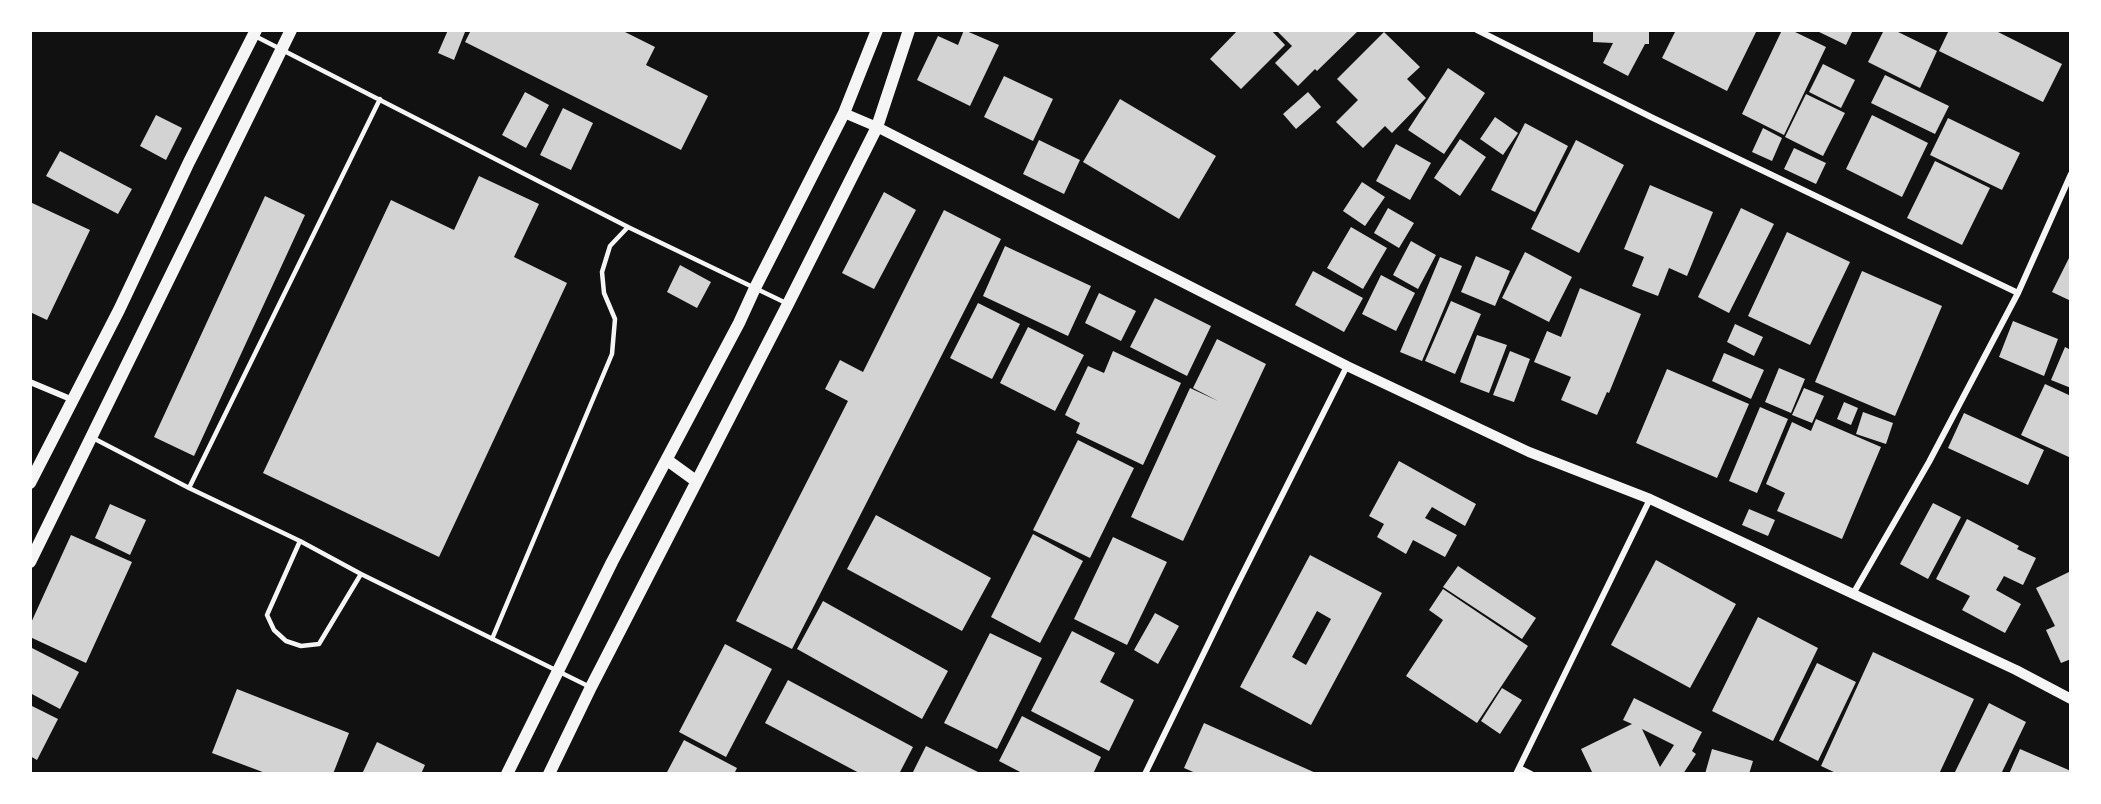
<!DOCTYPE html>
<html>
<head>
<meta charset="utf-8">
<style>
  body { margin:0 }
  #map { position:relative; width:2101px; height:804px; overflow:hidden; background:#111; font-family:Cabin,sans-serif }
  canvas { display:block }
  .frame { position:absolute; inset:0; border:32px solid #fff; pointer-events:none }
</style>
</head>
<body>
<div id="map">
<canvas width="2101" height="804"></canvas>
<div class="frame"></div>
</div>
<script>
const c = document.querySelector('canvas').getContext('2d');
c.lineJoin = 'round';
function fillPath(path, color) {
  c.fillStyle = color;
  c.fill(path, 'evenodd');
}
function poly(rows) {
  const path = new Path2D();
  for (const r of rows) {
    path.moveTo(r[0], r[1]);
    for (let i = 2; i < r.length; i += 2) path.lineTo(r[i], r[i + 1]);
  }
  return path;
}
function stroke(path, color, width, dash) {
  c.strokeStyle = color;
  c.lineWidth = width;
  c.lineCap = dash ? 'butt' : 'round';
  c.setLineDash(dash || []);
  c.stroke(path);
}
fillPath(poly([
  [448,30,460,30,465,32,454,60,438,53],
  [471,30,621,30,655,47,646,65,708,96,681,150,465,42],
  [964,30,999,45,970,106,917,80,938,36,958,45],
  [1238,30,1271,30,1285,45,1241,89,1210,59],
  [1276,30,1359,30,1317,71,1315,69,1298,86,1275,63,1292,46],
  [1593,30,1649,30,1649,44,1645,44,1628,76,1603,63,1613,43,1593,42],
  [1676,30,1757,30,1727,91,1662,58],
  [1782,30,1791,30,1826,47,1784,135,1742,114],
  [1815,30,1853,30,1846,45],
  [1884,30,1894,30,1937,51,1920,88,1868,62],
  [1949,30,1994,30,2062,64,2043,102,1939,51],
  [1384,32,1420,67,1407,79,1426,98,1392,133,1385,126,1363,148,1336,122,1358,100,1337,79],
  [1823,64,1855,80,1841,108,1809,92],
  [1448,68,1485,93,1444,154,1408,130],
  [1885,75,1949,106,1935,134,1871,103],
  [1004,76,1053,99,1033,141,984,117],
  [525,92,549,105,526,148,502,135],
  [1308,92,1321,107,1296,129,1283,114],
  [1806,94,1845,113,1823,156,1785,137],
  [1120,99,1216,156,1179,219,1083,162],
  [563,108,593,123,571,170,540,155],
  [156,115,182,128,166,160,140,146],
  [1872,115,1928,143,1902,197,1846,169],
  [1495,117,1518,133,1503,155,1480,139],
  [1948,118,2020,153,2002,190,1930,155],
  [1525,123,1568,146,1535,212,1491,190],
  [1763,128,1782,138,1772,161,1752,152],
  [1460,139,1486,157,1460,196,1434,178],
  [1039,140,1080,160,1064,194,1023,174],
  [1576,140,1624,165,1579,253,1531,229],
  [1396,144,1431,163,1410,200,1376,181],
  [1794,148,1826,163,1816,184,1784,169],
  [60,151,132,189,118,214,46,176],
  [1935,161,1990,188,1962,245,1907,218],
  [479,176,539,204,514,257,567,283,439,557,263,473,391,200,454,230],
  [1362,182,1385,197,1365,226,1343,211],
  [1650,185,1713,212,1687,276,1669,268,1658,296,1632,286,1644,257,1624,249],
  [884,192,916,210,874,289,842,273],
  [265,196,305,215,194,456,154,437],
  [30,202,90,230,47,320,30,312],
  [1388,208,1414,223,1399,248,1374,233],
  [1741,208,1774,224,1729,313,1698,297],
  [944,210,1001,239,792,649,736,621,848,401,825,389,840,360,863,372],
  [1351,227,1387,248,1363,289,1327,268],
  [1787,232,1850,262,1810,345,1748,316],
  [1411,241,1436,255,1418,289,1393,275],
  [1005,246,1091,286,1068,336,983,296],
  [1525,252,1572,277,1549,322,1502,298],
  [2071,254,2071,301,2052,292],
  [1476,256,1510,271,1495,306,1461,292],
  [1440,257,1462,266,1422,361,1400,352],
  [680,265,711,282,697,308,667,292],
  [1313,271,1363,298,1344,332,1295,305],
  [1862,271,1942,306,1895,416,1815,382],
  [1381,275,1415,293,1396,331,1362,314],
  [1580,288,1641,314,1609,393,1607,392,1597,415,1561,400,1571,377,1534,362,1547,331,1561,337],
  [1099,293,1136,311,1121,341,1085,323],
  [1155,298,1211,326,1187,376,1130,347],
  [1451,301,1481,314,1455,374,1425,361],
  [978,303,1020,324,992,379,950,358],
  [2013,321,2058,339,2044,376,1999,357],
  [1735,324,1763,337,1754,356,1727,342],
  [1028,327,1084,355,1055,411,1000,383],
  [1477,335,1507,345,1489,393,1460,382],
  [1217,339,1266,364,1183,541,1131,517,1190,388,1218,401,1193,388],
  [2065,347,2071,350,2071,388,2051,380],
  [1113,351,1181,383,1143,465,1076,433,1080,423,1065,415,1088,366,1104,373],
  [1510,351,1530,359,1514,402,1493,395],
  [1724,353,1764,370,1751,399,1712,381],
  [1779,368,1805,379,1791,413,1765,402],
  [1667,369,1749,404,1717,478,1636,443],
  [2045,384,2071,396,2071,458,2021,435],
  [1804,388,1824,396,1812,423,1792,415],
  [1844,402,1858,408,1851,425,1837,419],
  [1760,407,1788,419,1757,493,1729,481],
  [1863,412,1893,423,1886,444,1856,434],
  [1964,413,2044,450,2028,485,1948,448],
  [1816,419,1881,447,1842,539,1777,511,1785,493,1766,484,1792,422,1811,431],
  [1078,440,1134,468,1090,558,1033,530],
  [1399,461,1476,504,1465,526,1432,507,1425,518,1457,535,1445,557,1413,540,1406,554,1377,537,1384,524,1369,516],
  [1933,503,1961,517,1928,579,1900,564],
  [110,504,146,520,130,555,95,538],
  [1749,509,1775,520,1768,536,1742,525],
  [876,515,991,578,962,631,847,569],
  [1967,519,2019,546,2017,549,2036,558,2023,585,2004,576,1996,590,2021,604,2005,633,1962,610,1970,596,1936,579],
  [1033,534,1083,561,1040,643,991,617],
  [71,535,132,562,86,663,30,637,30,625],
  [1113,537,1167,562,1127,645,1074,619],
  [1310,555,1382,593,1311,725,1240,687],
  [1317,611,1331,619,1306,665,1292,657],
  [1656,560,1736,604,1690,688,1611,645],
  [1458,566,1536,618,1522,639,1443,587],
  [2071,571,2071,659,2061,663,2046,630,2055,626,2036,588],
  [1443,589,1528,646,1477,723,1406,676,1443,620,1429,610],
  [823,601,948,671,922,719,797,649],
  [1155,613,1179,626,1158,664,1134,650],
  [1758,617,1818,648,1773,741,1712,711],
  [1072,631,1115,653,1100,682,1134,700,1109,751,1031,711],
  [990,633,1042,658,997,749,944,723],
  [725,644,772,669,726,757,679,732],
  [30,647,79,672,60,709,30,693],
  [1873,652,1974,699,1939,774,1838,774,1821,766],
  [1817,663,1856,682,1818,761,1779,741],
  [788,680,913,747,899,774,861,774,765,723],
  [1502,688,1522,700,1500,734,1481,721],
  [237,689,349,733,333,774,268,774,212,753],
  [1634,698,1702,732,1692,751,1696,754,1683,774,1655,774,1656,772,1652,774,1593,774,1581,749,1632,724,1623,720],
  [1642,729,1674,745,1660,767],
  [1989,703,2026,722,2001,774,1954,774],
  [30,705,58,719,37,760,30,756],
  [1022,716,1101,757,1093,774,1024,774,999,761],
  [1204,723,1318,774,1198,774,1184,768],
  [684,740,737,768,734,774,666,774],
  [377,742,425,765,421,774,362,774],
  [926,746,982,774,912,774],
  [1712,749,1753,761,1749,774,1705,774],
  [2020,749,2071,771,2071,774,2009,774]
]), '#d3d3d3');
stroke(poly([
  [255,36,628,227,786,303],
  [93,438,189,488,300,541,361,574,590,687],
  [189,488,380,99],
  [300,541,267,615,274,630,286,641,301,646,319,644,361,574],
  [492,639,612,354,615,319,604,293,602,272,610,246,628,227]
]), '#f5f5f5', 4.5);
stroke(poly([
  [1477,30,1653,118,2018,293],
  [30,382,73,400],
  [1853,594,1929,462,2018,293,2071,174],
  [1519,768,1531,774],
  [1145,774,1233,593,1347,366],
  [1516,774,1650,499]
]), '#f5f5f5', 6);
stroke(poly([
  [844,113,877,127,1347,366,1529,452,1650,499,2016,670,2071,699]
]), '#f5f5f5', 10);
stroke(poly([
  [667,460,696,481],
  [30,483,119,310,189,162,256,30],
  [30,562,291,30],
  [507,774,612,562,739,323,755,288,844,113,877,30],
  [549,774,591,687,788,304,877,127,909,30]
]), '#f5f5f5', 12);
</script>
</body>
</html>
